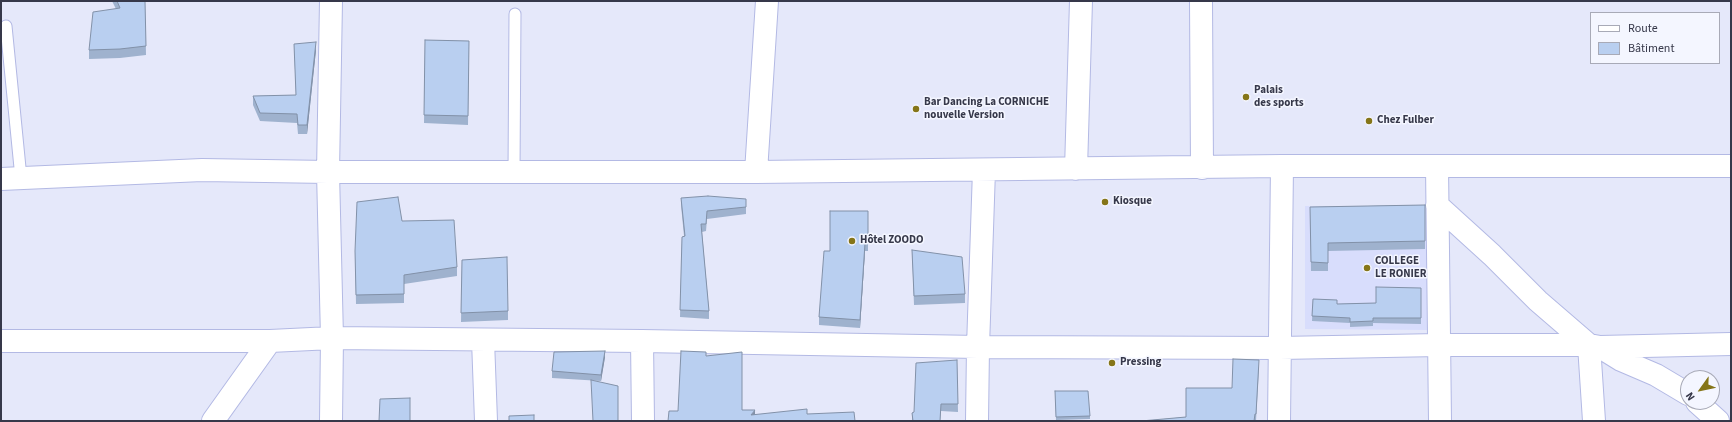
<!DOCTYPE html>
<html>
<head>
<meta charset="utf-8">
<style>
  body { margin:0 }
  #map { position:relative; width:1732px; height:422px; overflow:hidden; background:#e5e8fa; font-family:"Source Sans 3",sans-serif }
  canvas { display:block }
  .frame { position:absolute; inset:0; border:2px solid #36384a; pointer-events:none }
  .legend { position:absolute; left:1590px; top:12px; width:130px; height:52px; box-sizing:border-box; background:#f4f6ff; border:1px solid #a8aab7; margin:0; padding:5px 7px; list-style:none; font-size:12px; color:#36384a }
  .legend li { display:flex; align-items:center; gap:8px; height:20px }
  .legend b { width:20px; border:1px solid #a8aab7 }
  .north { position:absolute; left:1680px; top:370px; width:40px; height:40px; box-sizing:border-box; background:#f4f6ff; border:1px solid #a8aab7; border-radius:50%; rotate:237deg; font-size:11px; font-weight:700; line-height:16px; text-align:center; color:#36384a }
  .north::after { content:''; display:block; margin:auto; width:14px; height:18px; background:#857518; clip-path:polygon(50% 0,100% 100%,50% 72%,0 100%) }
</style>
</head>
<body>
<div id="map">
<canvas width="1732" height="422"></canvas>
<div class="frame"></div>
<ul class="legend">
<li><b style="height:5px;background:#fff"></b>Route</li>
<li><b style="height:11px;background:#b9cff0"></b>Bâtiment</li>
</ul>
<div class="north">N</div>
</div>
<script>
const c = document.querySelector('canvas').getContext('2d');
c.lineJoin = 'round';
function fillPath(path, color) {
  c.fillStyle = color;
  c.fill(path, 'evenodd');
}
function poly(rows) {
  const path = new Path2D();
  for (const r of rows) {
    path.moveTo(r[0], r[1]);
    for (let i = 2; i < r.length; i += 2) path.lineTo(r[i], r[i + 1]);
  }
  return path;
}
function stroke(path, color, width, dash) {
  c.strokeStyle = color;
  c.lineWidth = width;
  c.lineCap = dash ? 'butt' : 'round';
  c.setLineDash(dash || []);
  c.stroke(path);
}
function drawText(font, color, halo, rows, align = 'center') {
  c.font = font + ' "Source Sans 3",sans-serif';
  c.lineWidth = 3;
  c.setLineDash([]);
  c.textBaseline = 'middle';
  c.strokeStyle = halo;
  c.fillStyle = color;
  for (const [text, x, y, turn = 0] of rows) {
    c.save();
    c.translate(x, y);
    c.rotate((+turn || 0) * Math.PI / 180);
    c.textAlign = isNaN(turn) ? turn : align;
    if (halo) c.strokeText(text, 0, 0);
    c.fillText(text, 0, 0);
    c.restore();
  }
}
fillPath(poly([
  [1305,206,1430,207,1429,330,1305,329]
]), '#d8ddfc');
const lane = poly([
  [6,26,21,178],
  [514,172,515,14]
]);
const street = poly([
  [331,1,328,172,332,338,331,421],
  [1201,1,1202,168],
  [1437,166,1440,421],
  [1076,169,1081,1],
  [756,172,767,1],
  [1,179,202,170,328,172,756,172,1282,166,1731,166],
  [1437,205,1492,255,1538,301,1589,345,1600,347,1621,360,1656,375,1688,394],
  [483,340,486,421],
  [1,341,270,341,332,338,642,341,978,347,1280,348,1439,345,1589,345,1594,421],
  [642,341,643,421],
  [1600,347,1731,344],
  [1697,402,1718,421],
  [213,421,270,341],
  [977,421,978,347,984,170],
  [1279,421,1282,166]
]);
stroke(lane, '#b3b9e4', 13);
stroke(street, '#b3b9e4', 24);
stroke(lane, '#fff', 11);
stroke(street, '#fff', 22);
fillPath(poly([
  [112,1,145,1,146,55,120,58,89,59,89,50,116,9],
  [425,40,469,41,468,125,424,123],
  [294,44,316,50,307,134,298,134,297,123,260,121,253,105,253,96,296,95],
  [681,198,746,199,746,214,707,219,706,231,702,232,709,311,709,319,680,317,682,237,684,236,681,205],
  [1425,205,1425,249,1328,251,1328,271,1311,271,1310,207],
  [868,211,868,251,865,251,860,328,819,325,819,317,830,251],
  [402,221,457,267,457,276,404,284,404,303,356,304,355,251],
  [912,250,965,294,965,303,914,305],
  [462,260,508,311,508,320,461,322],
  [1421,288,1421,324,1373,323,1373,326,1350,327,1350,323,1312,321,1313,299,1337,304,1376,303],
  [605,357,601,381,552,378,552,371],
  [957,360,958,412,941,411,940,421,912,421,912,413,914,412],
  [1259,367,1256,421,1141,421,1186,417,1232,388],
  [1055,391,1090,416,1090,419,1056,420]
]), '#9fb2ce');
fillPath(poly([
  [316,42,316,50,307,134,307,125],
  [865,243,865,251,860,328,860,320],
  [605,351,605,357,601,381,601,375],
  [755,410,755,418,751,415]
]), '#8291a8');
const building = poly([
  [117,1,145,1,146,46,120,49,89,50,93,12,120,8,117,1],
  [425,40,469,41,468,116,424,115,425,40],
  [316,42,307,125,298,125,297,114,260,113,253,96,296,95,294,44,316,42],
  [708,196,746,199,746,207,707,211,706,224,701,224,709,311,680,310,682,237,685,236,681,198,708,196],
  [398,197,402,221,454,220,457,267,404,275,404,294,356,295,355,251,357,202,398,197],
  [1425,205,1425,241,1328,243,1328,263,1311,262,1310,207,1425,205],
  [830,211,868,211,868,243,865,243,860,320,819,317,824,251,830,251,830,211],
  [912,250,962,257,965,294,914,296,912,250],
  [507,257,508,311,461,313,462,260,507,257],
  [1376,287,1421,288,1421,318,1373,318,1373,321,1350,322,1350,318,1312,316,1313,299,1337,300,1337,304,1376,303,1376,287],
  [605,351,601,375,552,371,554,352,605,351],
  [681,351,706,352,706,356,742,352,742,410,755,410,751,415,807,409,807,414,854,412,855,421,668,421,669,411,678,411,681,351],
  [1233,359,1259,360,1256,414,1255,414,1254,421,1141,421,1186,417,1186,388,1232,388,1233,359],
  [957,360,958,404,941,404,940,421,913,421,912,413,914,412,916,363,957,360],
  [591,380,618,386,618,421,593,421,591,380],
  [1055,391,1088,391,1090,416,1056,417,1055,391],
  [410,398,410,421,379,421,380,399,410,398],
  [534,415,534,421,509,421,509,416,534,415]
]);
fillPath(building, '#b9cff0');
stroke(building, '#8291a8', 1);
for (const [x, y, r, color] of [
  [1246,97,4,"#857518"],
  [916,109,4,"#857518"],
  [1369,121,4,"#857518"],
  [1105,202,4,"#857518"],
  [852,241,4,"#857518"],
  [1367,268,4,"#857518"],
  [1112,363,4,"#857518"]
]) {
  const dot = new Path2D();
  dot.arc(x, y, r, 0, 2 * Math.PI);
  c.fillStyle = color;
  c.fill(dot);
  stroke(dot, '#f4f6ff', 1.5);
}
drawText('bold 11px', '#36384a', '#f4f6ff', [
  ["Palais",1254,91],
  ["des sports",1254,104],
  ["Bar Dancing La CORNICHE",924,103],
  ["nouvelle Version",924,116],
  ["Chez Fulber",1377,121],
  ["Kiosque",1113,202],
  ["Hôtel ZOODO",860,241],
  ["COLLEGE",1375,262],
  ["LE RONIER",1375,275],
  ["Pressing",1120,363]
], 'left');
</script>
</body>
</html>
